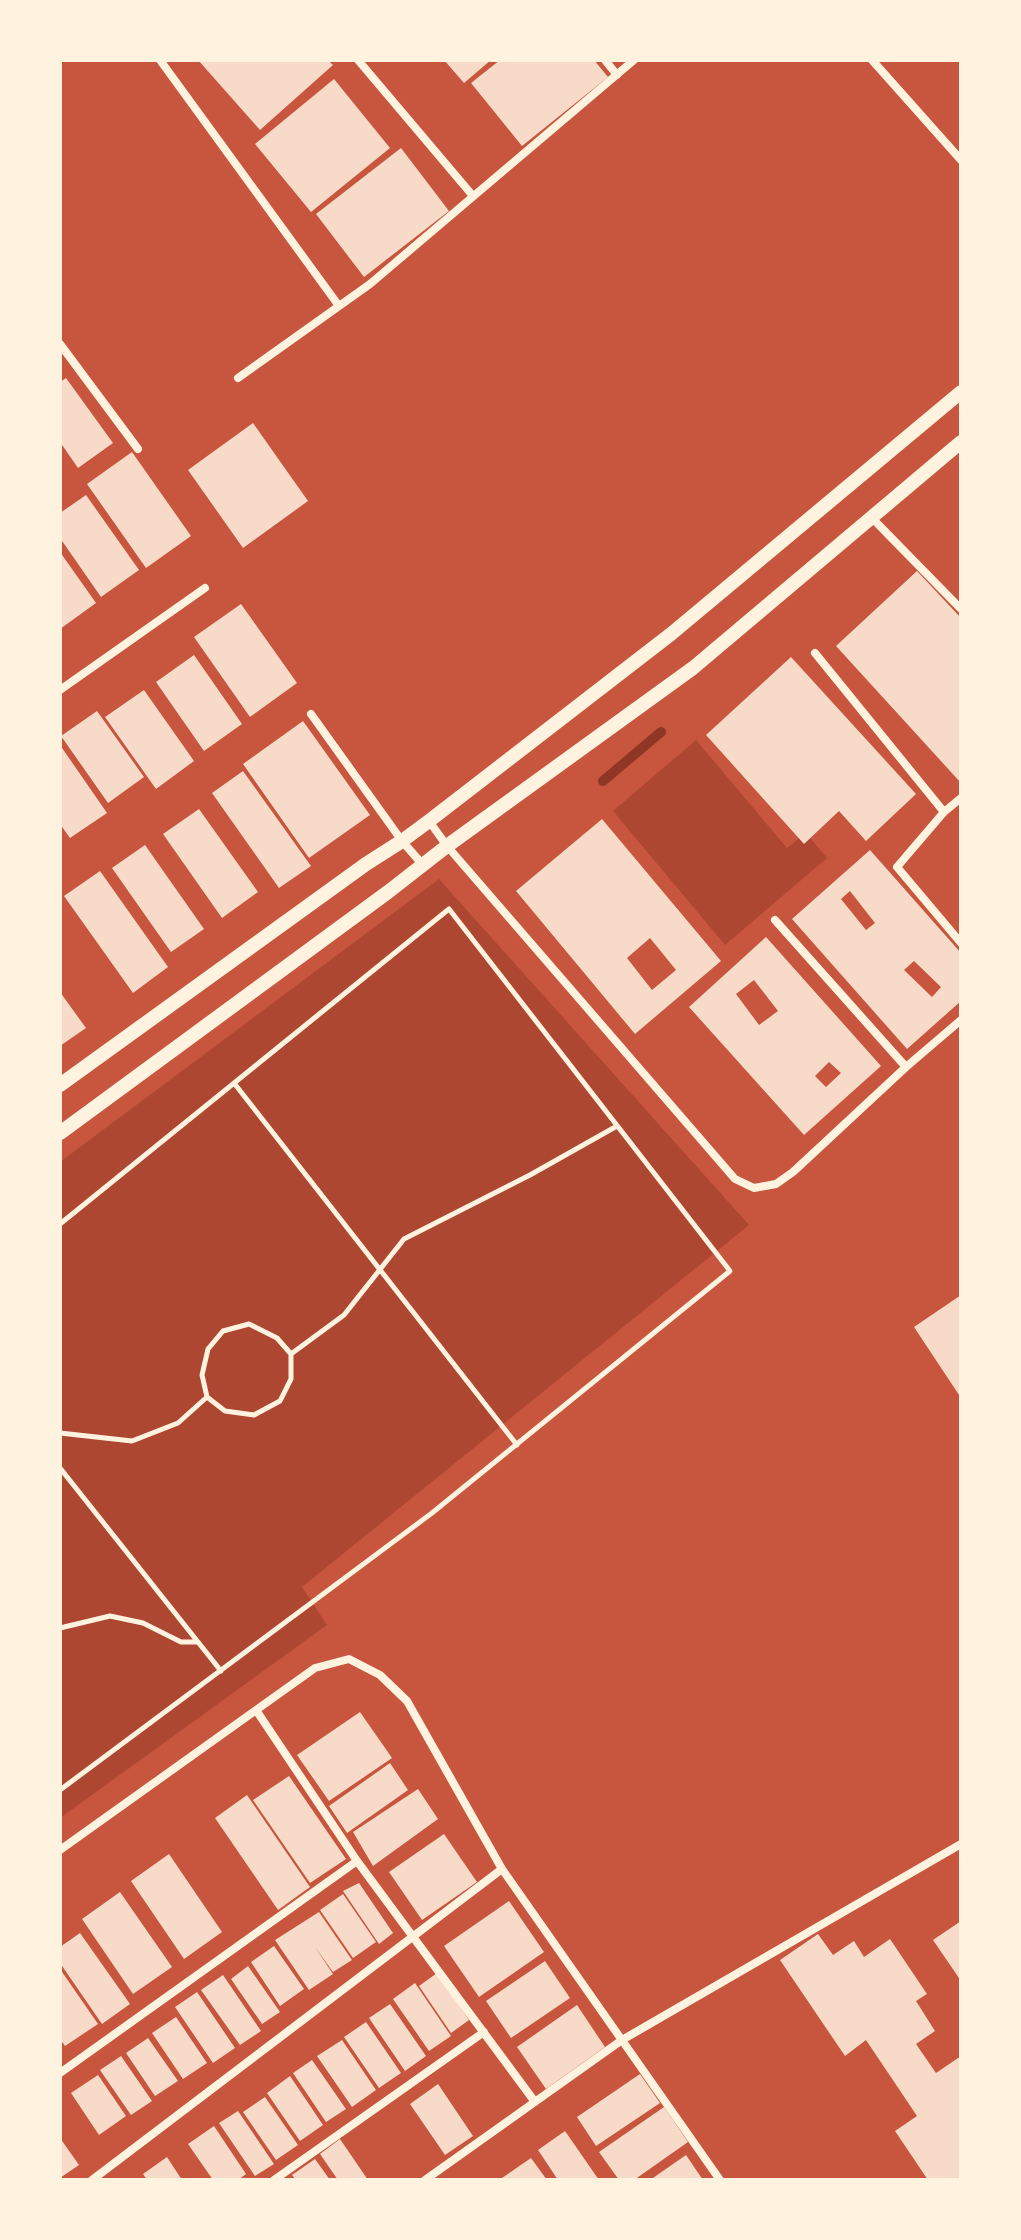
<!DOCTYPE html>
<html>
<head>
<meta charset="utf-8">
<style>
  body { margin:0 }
  #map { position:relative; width:1021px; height:2240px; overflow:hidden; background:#c8553d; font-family:"Source Sans 3",sans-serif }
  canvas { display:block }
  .frame { position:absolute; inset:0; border:62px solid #fff3e0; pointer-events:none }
</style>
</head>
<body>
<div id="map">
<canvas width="1021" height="2240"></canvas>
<div class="frame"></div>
</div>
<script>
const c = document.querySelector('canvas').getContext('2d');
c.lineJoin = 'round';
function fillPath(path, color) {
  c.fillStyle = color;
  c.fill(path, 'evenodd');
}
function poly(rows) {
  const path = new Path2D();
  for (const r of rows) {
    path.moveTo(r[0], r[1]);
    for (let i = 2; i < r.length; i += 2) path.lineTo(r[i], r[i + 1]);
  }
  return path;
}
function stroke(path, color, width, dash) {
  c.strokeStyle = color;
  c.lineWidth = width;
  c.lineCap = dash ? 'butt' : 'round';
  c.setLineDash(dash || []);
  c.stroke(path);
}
fillPath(poly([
  [696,740,787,848,806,833,827,858,725,945,613,811],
  [439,879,749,1225,302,1587,327,1625,60,1818,60,1162]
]), '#ae4732');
stroke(poly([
  [603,781,661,732]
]), '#8f3625', 10);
fillPath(poly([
  [198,60,328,60,333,65,260,130],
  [444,60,491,60,464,83],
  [500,60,594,60,608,77,522,146,471,83],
  [334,79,390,148,311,212,255,144],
  [401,148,449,211,364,277,316,214],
  [66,378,113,443,78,468,60,442,60,382],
  [253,423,308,501,243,548,188,470],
  [132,452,191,536,146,568,87,484],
  [86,495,139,570,101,597,60,538,60,513],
  [60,552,96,603,60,629],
  [917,571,961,618,961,783,836,646],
  [241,604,297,683,250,717,194,637],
  [194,655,242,724,204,751,156,682],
  [791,657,916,794,866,841,839,811,804,844,706,735],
  [144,690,194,761,156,789,105,717],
  [97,711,144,777,108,803,61,736],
  [303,721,370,815,309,858,243,764],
  [60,745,107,813,70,838,60,824],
  [243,771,311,866,279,888,212,793],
  [199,809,258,892,222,918,163,834],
  [602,819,721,961,635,1034,516,891],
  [650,938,676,970,652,990,627,958],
  [145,845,204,929,171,952,112,868],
  [870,850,961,953,961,1001,907,1049,792,919],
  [850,891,875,923,866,930,841,899],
  [914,961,941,987,932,997,904,970],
  [100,871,168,967,133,993,64,896],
  [766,937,881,1066,804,1135,689,1007],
  [754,980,778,1011,759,1025,736,994],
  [829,1062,841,1073,826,1087,815,1076],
  [60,992,86,1028,60,1046],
  [961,1295,961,1398,914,1327],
  [360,1712,392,1758,329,1801,297,1755],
  [390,1763,408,1790,347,1833,329,1806],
  [289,1776,346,1859,310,1883,253,1800],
  [418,1789,438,1819,373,1866,353,1832],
  [247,1795,310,1887,278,1910,215,1818],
  [444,1834,477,1882,422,1920,389,1872],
  [169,1854,222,1932,184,1959,131,1881],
  [359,1883,393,1933,379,1944,343,1891],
  [120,1892,172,1967,133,1994,82,1919],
  [343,1894,376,1942,353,1958,320,1910],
  [509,1901,544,1952,479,1997,444,1946],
  [319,1912,352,1960,333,1972,315,1947,333,1974,309,1990,275,1940],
  [961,1921,961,1981,933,1940],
  [80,1933,130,2004,102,2024,60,1963,60,1947],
  [818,1934,833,1955,854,1941,864,1957,890,1939,927,1994,916,2001,935,2031,916,2044,936,2073,961,2056,961,2180,928,2180,895,2131,917,2116,866,2040,845,2056,780,1960],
  [274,1946,304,1989,280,2006,251,1962],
  [545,1961,570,1998,511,2038,486,2001],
  [248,1966,280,2012,262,2024,231,1979],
  [60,1969,98,2024,65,2046,60,2039],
  [437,1973,469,2020,451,2033,419,1986],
  [223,1975,261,2031,240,2045,201,1990],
  [415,1983,451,2036,429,2051,393,1999],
  [197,1992,235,2048,213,2063,175,2007],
  [390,2004,426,2056,405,2071,369,2018],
  [577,2005,605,2047,546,2089,517,2047],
  [176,2017,207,2063,183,2079,152,2033],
  [366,2022,401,2073,379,2088,344,2037],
  [148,2038,178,2081,155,2096,126,2053],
  [342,2040,376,2090,352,2107,317,2056],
  [121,2056,152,2101,131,2115,100,2070],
  [312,2060,346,2109,326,2122,293,2073],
  [640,2074,660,2103,596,2146,577,2117],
  [98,2075,126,2116,99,2135,71,2093],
  [290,2076,323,2125,300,2141,267,2093],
  [438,2084,473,2136,445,2155,410,2104],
  [265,2097,298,2145,276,2160,243,2112],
  [664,2107,688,2142,634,2180,619,2180,599,2152],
  [238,2111,274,2164,255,2176,219,2123],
  [214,2126,246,2174,238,2180,213,2180,188,2144],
  [565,2131,599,2180,558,2180,538,2150],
  [60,2138,79,2165,60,2178],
  [340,2139,368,2180,338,2180,320,2154],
  [686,2155,703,2180,650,2180],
  [167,2157,182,2180,147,2180,143,2174],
  [531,2158,547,2180,504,2180,502,2178],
  [315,2159,330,2180,296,2180,292,2175]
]), '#f7dbc8');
stroke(poly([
  [234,1083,517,1445],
  [60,1224,449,909,730,1271,432,1513,60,1790],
  [291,1354,277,1338,249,1324,223,1331,208,1349,202,1375,207,1397,225,1411,254,1415,280,1401,291,1379,291,1354,344,1315,404,1239,530,1175,617,1126],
  [60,1433,132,1441,178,1423,207,1397],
  [60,1468,221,1671],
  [60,1628,110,1616,143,1623,181,1642,198,1642]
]), '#fff3e0', 5);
stroke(poly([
  [160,60,339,306],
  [358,60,473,196],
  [605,60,617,75],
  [872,60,961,160],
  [60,344,138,449],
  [238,378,370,284,634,60],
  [871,517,961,609],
  [815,653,944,812],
  [60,690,205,588],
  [311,714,402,841,423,865],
  [961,798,944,812,897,867,961,943],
  [429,821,447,846,735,1179,754,1188,776,1184,793,1172,906,1067,961,1020],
  [775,920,906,1067],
  [256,1710,357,1861,535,2102],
  [60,1850,315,1668,349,1659,380,1675,407,1701,502,1869,720,2180],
  [60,2073,357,1861],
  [92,2180,502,1869],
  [274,2180,484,2032],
  [425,2180,622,2040,961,1844]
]), '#fff3e0', 8);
stroke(poly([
  [60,1085,366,864,402,841,429,821,671,634,961,392],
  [60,1133,388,892,447,846,693,668,961,442]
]), '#fff3e0', 14);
</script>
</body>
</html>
